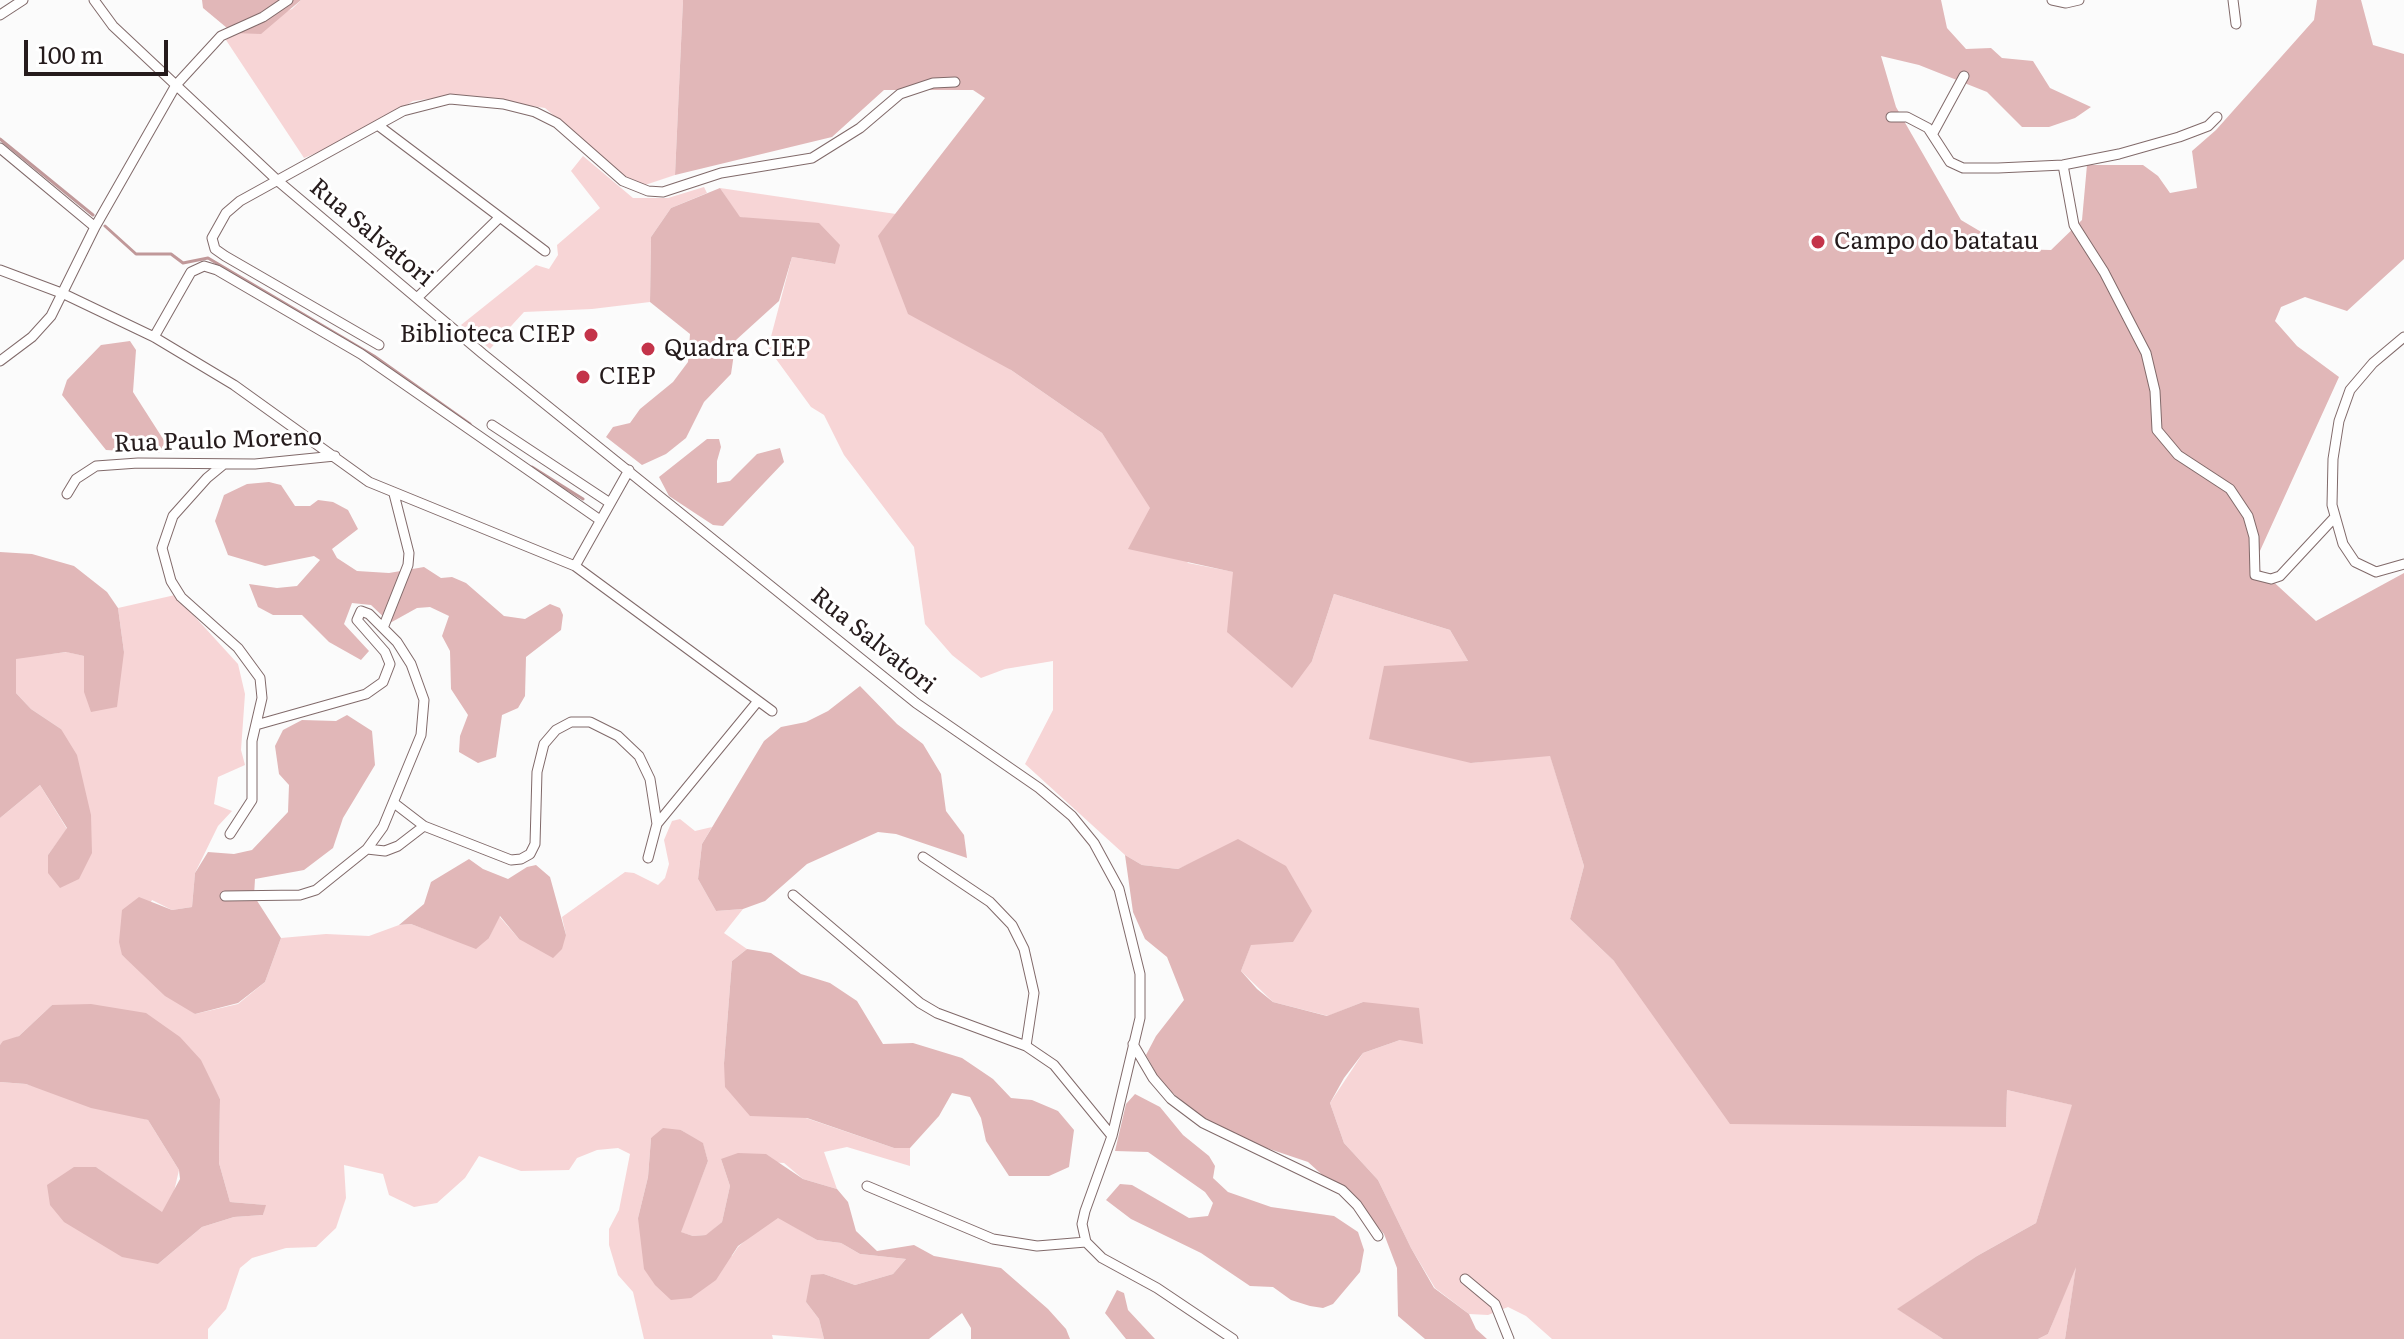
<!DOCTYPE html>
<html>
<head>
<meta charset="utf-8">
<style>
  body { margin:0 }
  #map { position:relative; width:2404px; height:1339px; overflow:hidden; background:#fbfbfb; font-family:Literata,serif }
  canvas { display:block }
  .scale { position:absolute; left:24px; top:40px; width:144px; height:36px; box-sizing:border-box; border:4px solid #251b1c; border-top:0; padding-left:10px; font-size:24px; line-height:28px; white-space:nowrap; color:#251b1c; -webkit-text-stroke:6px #fff; paint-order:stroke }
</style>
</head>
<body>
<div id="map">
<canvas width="2404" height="1339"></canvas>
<div class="scale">100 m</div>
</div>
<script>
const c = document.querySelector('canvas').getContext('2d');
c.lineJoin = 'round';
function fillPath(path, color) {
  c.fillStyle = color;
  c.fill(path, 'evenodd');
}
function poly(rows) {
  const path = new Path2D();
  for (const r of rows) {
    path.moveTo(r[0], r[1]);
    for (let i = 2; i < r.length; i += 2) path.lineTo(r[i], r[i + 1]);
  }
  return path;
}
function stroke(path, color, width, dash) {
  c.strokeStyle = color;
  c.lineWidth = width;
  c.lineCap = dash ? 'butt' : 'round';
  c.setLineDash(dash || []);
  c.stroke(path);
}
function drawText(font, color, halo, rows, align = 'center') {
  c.font = font + ' Literata,serif';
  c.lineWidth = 6;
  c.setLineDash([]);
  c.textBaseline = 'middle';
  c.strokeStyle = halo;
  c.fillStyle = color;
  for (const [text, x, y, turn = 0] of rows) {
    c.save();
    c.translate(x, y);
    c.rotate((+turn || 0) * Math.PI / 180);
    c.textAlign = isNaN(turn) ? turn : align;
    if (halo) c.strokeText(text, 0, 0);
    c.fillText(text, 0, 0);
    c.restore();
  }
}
fillPath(poly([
  [301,0,683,0,675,175,642,186,631,182,545,108,459,95,413,101,348,140,304,158,226,40,233,33,292,9],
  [583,156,633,198,668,198,704,187,707,193,671,208,651,237,650,302,592,309,524,312,490,349,461,325,536,265,549,269,558,255,557,245,600,208,571,171],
  [720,188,896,214,879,236,1011,370,1102,433,1188,563,1234,572,1312,661,1334,594,1450,630,1468,661,1471,763,1550,755,1584,866,1570,919,1614,961,2006,1126,2007,1090,2073,1105,2036,1223,1977,1256,1898,1309,1943,1339,1552,1339,1526,1316,1508,1307,1488,1315,1469,1314,1435,1288,1411,1248,1378,1180,1344,1143,1330,1103,1363,1053,1400,1040,1363,1002,1328,1016,1273,1002,1241,971,1251,944,1293,942,1205,857,1178,869,1142,865,1125,855,1025,764,1053,710,1053,661,1005,669,981,678,952,655,925,624,914,547,844,455,824,415,811,407,768,348,792,257,835,264,770,222,739,217],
  [175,595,238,664,245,694,241,750,245,765,218,777,214,804,232,811,218,826,195,873,192,907,172,910,152,900,122,955,195,1014,238,1004,265,982,281,938,326,934,369,936,399,925,411,924,449,938,489,938,499,916,519,939,566,935,562,917,625,872,634,873,658,885,665,878,669,864,664,840,672,821,680,819,695,831,712,827,702,844,698,879,716,911,743,909,724,933,747,949,732,961,724,1063,806,1118,894,1148,910,1148,910,1166,847,1147,824,1152,837,1189,803,1179,784,1163,721,1159,730,1186,722,1222,707,1235,693,1236,680,1232,708,1161,703,1144,681,1130,651,1138,648,1177,638,1218,732,1256,738,1247,757,1230,778,1217,817,1240,841,1243,860,1254,906,1259,893,1274,855,1285,824,1274,806,1302,819,1319,824,1339,772,1335,773,1339,644,1339,633,1292,618,1275,609,1245,609,1229,619,1210,630,1154,618,1148,597,1150,577,1158,569,1170,521,1171,479,1156,465,1178,437,1203,414,1207,389,1195,383,1174,344,1165,346,1198,336,1228,316,1247,286,1248,252,1258,240,1268,226,1309,208,1329,208,1339,0,1339,0,1082,26,1084,148,1120,179,1170,173,1196,162,1213,96,1167,158,1264,202,1227,234,1217,263,1215,265,1205,230,1202,219,1163,220,1099,200,1060,52,1005,19,1036,0,1045,0,818,40,785,67,829,48,855,79,879,61,729,31,709,16,693,16,658,67,652,84,656,84,692,124,652,118,608],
  [2077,1262,2065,1339,2038,1339,2048,1334]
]), '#f7d5d6');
fillPath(poly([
  [202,0,301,0,261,34,233,33,203,8],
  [683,0,1941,0,1947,28,1966,49,1991,48,2002,58,2033,61,2050,88,2091,107,2075,118,2049,127,2022,127,1987,92,1919,65,1881,56,1896,107,1961,220,2010,249,2051,250,2082,220,2087,165,2143,165,2158,176,2170,193,2197,188,2192,151,2216,130,2314,20,2317,0,2361,0,2373,45,2404,54,2404,259,2347,311,2305,297,2281,307,2275,321,2297,346,2339,377,2254,564,2316,621,2404,573,2404,1339,2065,1339,2076,1267,2048,1334,2038,1339,1943,1339,1897,1309,1977,1256,2036,1223,2072,1105,2007,1090,2006,1127,1730,1124,1614,961,1570,919,1584,866,1550,756,1471,763,1369,739,1384,666,1468,661,1450,630,1334,594,1312,661,1292,688,1227,632,1233,572,1128,549,1150,508,1102,433,1011,370,908,314,878,236,985,98,973,90,884,90,832,137,675,175],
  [720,188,740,217,819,223,840,245,835,264,792,257,779,301,736,340,731,374,704,402,686,438,666,454,642,465,606,437,613,427,630,423,640,409,673,382,688,362,690,334,650,302,651,237,671,208],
  [130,341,136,350,133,392,165,442,159,453,106,450,62,395,67,380,101,345],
  [707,439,719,439,721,447,717,461,717,483,730,481,757,454,780,448,784,462,723,526,713,525,669,496,659,477],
  [269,482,281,485,295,506,310,506,318,500,333,502,348,510,358,529,332,549,337,558,357,571,389,573,424,567,441,578,452,577,466,583,504,616,525,619,550,604,560,608,563,615,561,630,526,657,525,696,518,708,502,715,496,757,478,763,459,752,460,736,468,715,451,689,450,651,442,636,449,616,430,607,417,608,390,623,371,605,352,603,344,624,369,651,361,660,329,642,302,615,273,615,258,607,249,584,277,588,297,586,320,560,314,556,265,566,228,555,215,521,224,495,247,484],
  [0,552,32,554,74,566,107,592,118,608,124,652,117,707,91,712,84,692,84,656,66,652,16,659,16,693,31,709,61,729,77,755,91,815,92,853,79,879,60,888,48,873,48,855,67,828,40,785,0,818],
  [860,686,897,724,923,744,941,774,946,811,964,835,967,858,896,834,878,832,807,864,765,901,743,909,716,911,698,879,702,844,764,741,781,727,806,722,828,711],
  [347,715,372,731,375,765,343,818,333,848,304,870,255,879,254,896,281,938,265,982,238,1003,195,1014,165,996,122,955,119,942,122,910,139,897,172,910,192,907,195,873,208,852,234,854,252,850,288,812,289,785,279,774,275,746,283,730,302,720,336,721],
  [1238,839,1286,866,1312,911,1293,942,1251,945,1241,971,1257,989,1273,1002,1327,1016,1363,1002,1419,1008,1423,1044,1400,1040,1363,1053,1344,1078,1330,1103,1344,1143,1378,1180,1411,1248,1434,1288,1469,1314,1476,1329,1487,1339,1425,1339,1398,1316,1397,1268,1384,1234,1371,1219,1308,1162,1237,1138,1194,1111,1162,1084,1146,1055,1156,1036,1184,1000,1167,957,1145,939,1133,912,1125,855,1142,865,1178,869],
  [469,859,483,869,508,879,527,867,536,865,550,877,566,935,562,949,553,958,519,939,500,916,489,938,476,949,411,924,399,925,424,904,431,882],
  [747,949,771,953,801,974,830,983,857,1001,883,1044,913,1043,962,1058,993,1079,1011,1098,1032,1100,1058,1111,1074,1130,1069,1167,1049,1176,1009,1176,986,1141,981,1118,970,1097,952,1093,939,1116,910,1148,894,1148,807,1118,750,1116,725,1087,724,1063,732,961],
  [91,1004,146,1013,180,1037,201,1060,220,1099,219,1163,230,1202,266,1205,263,1215,234,1217,202,1227,158,1264,122,1257,64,1222,50,1205,47,1185,74,1167,96,1167,162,1212,180,1179,179,1170,148,1120,91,1108,26,1084,0,1082,0,1045,3,1041,19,1036,52,1005],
  [1135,1094,1160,1107,1183,1135,1209,1156,1215,1166,1213,1178,1228,1192,1271,1207,1334,1216,1358,1232,1364,1250,1360,1272,1333,1304,1323,1308,1310,1306,1291,1300,1273,1287,1250,1286,1201,1253,1131,1219,1106,1200,1120,1184,1132,1185,1189,1218,1208,1216,1213,1203,1205,1192,1148,1152,1115,1151,1126,1104],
  [663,1128,681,1130,703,1143,708,1161,681,1232,693,1236,706,1235,722,1222,730,1186,721,1159,738,1153,766,1154,803,1179,837,1189,848,1202,856,1231,877,1251,914,1245,934,1256,1001,1268,1048,1309,1066,1329,1070,1339,971,1339,971,1328,962,1313,929,1339,824,1339,819,1319,806,1302,811,1275,824,1274,855,1285,893,1274,906,1259,860,1254,841,1243,817,1240,778,1218,738,1246,716,1280,691,1298,671,1300,655,1285,644,1269,638,1218,648,1177,651,1138],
  [1117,1290,1124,1293,1128,1310,1155,1339,1126,1339,1105,1313]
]), '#e1b7b8');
stroke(poly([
  [0,139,93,215],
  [105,226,136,254,171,254,183,263,208,258,374,356,470,424],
  [532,467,583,499]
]), '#c09899', 3);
const minor = poly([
  [94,0,113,26,278,181,483,354,916,703,1039,788,1072,816,1094,843,1119,889,1140,974,1140,1018,1112,1136,1085,1211,1082,1224,1086,1242,1102,1258,1157,1288,1233,1339],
  [2052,0,2066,3,2079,0],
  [2233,0,2236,24],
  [0,15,23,0],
  [1891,117,1907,117,1928,128,1950,162,1963,168,1998,168,2063,165,2119,154,2179,137,2208,126,2217,117],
  [379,126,545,251],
  [1933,133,1964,76],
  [0,148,95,227],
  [2063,165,2074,225,2104,272,2146,353,2155,391,2157,430,2178,455,2230,489,2248,516,2254,537,2255,575,2271,579,2280,576,2334,518],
  [0,270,64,294,154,337,234,385,369,482,575,566,772,711],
  [418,297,499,218],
  [154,337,191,272,204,266,217,270,361,354,600,520],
  [2404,337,2373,363,2350,390,2339,421,2333,459,2332,505,2343,544,2355,562,2376,572,2404,564],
  [379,345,225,256,215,249,212,238,226,213,240,201,403,111,450,99,503,104,535,112,557,123,623,181,648,191,663,192,721,173,812,158,860,128,900,94,933,83,955,82],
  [0,361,32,337,51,316,95,227,176,85,221,36,263,17,288,0],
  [492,425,610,503],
  [224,464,207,478,173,516,162,548,171,581,181,597,238,648,260,678,262,698,252,741,252,800,230,834],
  [67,494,76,479,96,466,138,463,255,464,335,456],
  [575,566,629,470],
  [383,628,408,565,409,553,394,494],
  [394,803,424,826],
  [367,849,385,851,398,846,424,826,511,860,521,859,530,854,535,844,537,772,544,744,556,730,571,722,590,722,618,736,639,756,650,779,657,824],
  [923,857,990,902,1012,925,1024,949,1034,993,1026,1046],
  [648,858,657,824,758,701],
  [793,895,920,1003,937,1013,1026,1046,1054,1065,1112,1136],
  [225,896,300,895,316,890,367,849,383,827,421,735,424,700,411,664,397,642,369,614,361,611,357,620,385,652,390,664,383,682,366,694,256,725],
  [1133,1044,1153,1078,1171,1099,1203,1123,1342,1190,1357,1205,1378,1236],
  [867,1186,993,1239,1037,1246,1086,1242],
  [1465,1279,1495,1304,1509,1339]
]);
stroke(minor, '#816a6a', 11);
stroke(minor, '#fff', 9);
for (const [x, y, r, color] of [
  [1818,242,8,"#c4344a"],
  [591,335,8,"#c4344a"],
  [648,349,8,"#c4344a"],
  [583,377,8,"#c4344a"]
]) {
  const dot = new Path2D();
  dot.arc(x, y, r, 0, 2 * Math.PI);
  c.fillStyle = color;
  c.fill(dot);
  stroke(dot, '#fff', 3);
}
drawText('24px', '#251b1c', '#fff', [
  ["Rua Salvatori",371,233,40],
  ["Rua Paulo Moreno",218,441,-2],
  ["Rua Salvatori",873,641,39]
]);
drawText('24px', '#251b1c', '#fff', [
  ["Campo do batatau",1834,242],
  ["Biblioteca CIEP",575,335,"right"],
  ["Quadra CIEP",664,349],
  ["CIEP",599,377]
], 'left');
</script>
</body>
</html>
